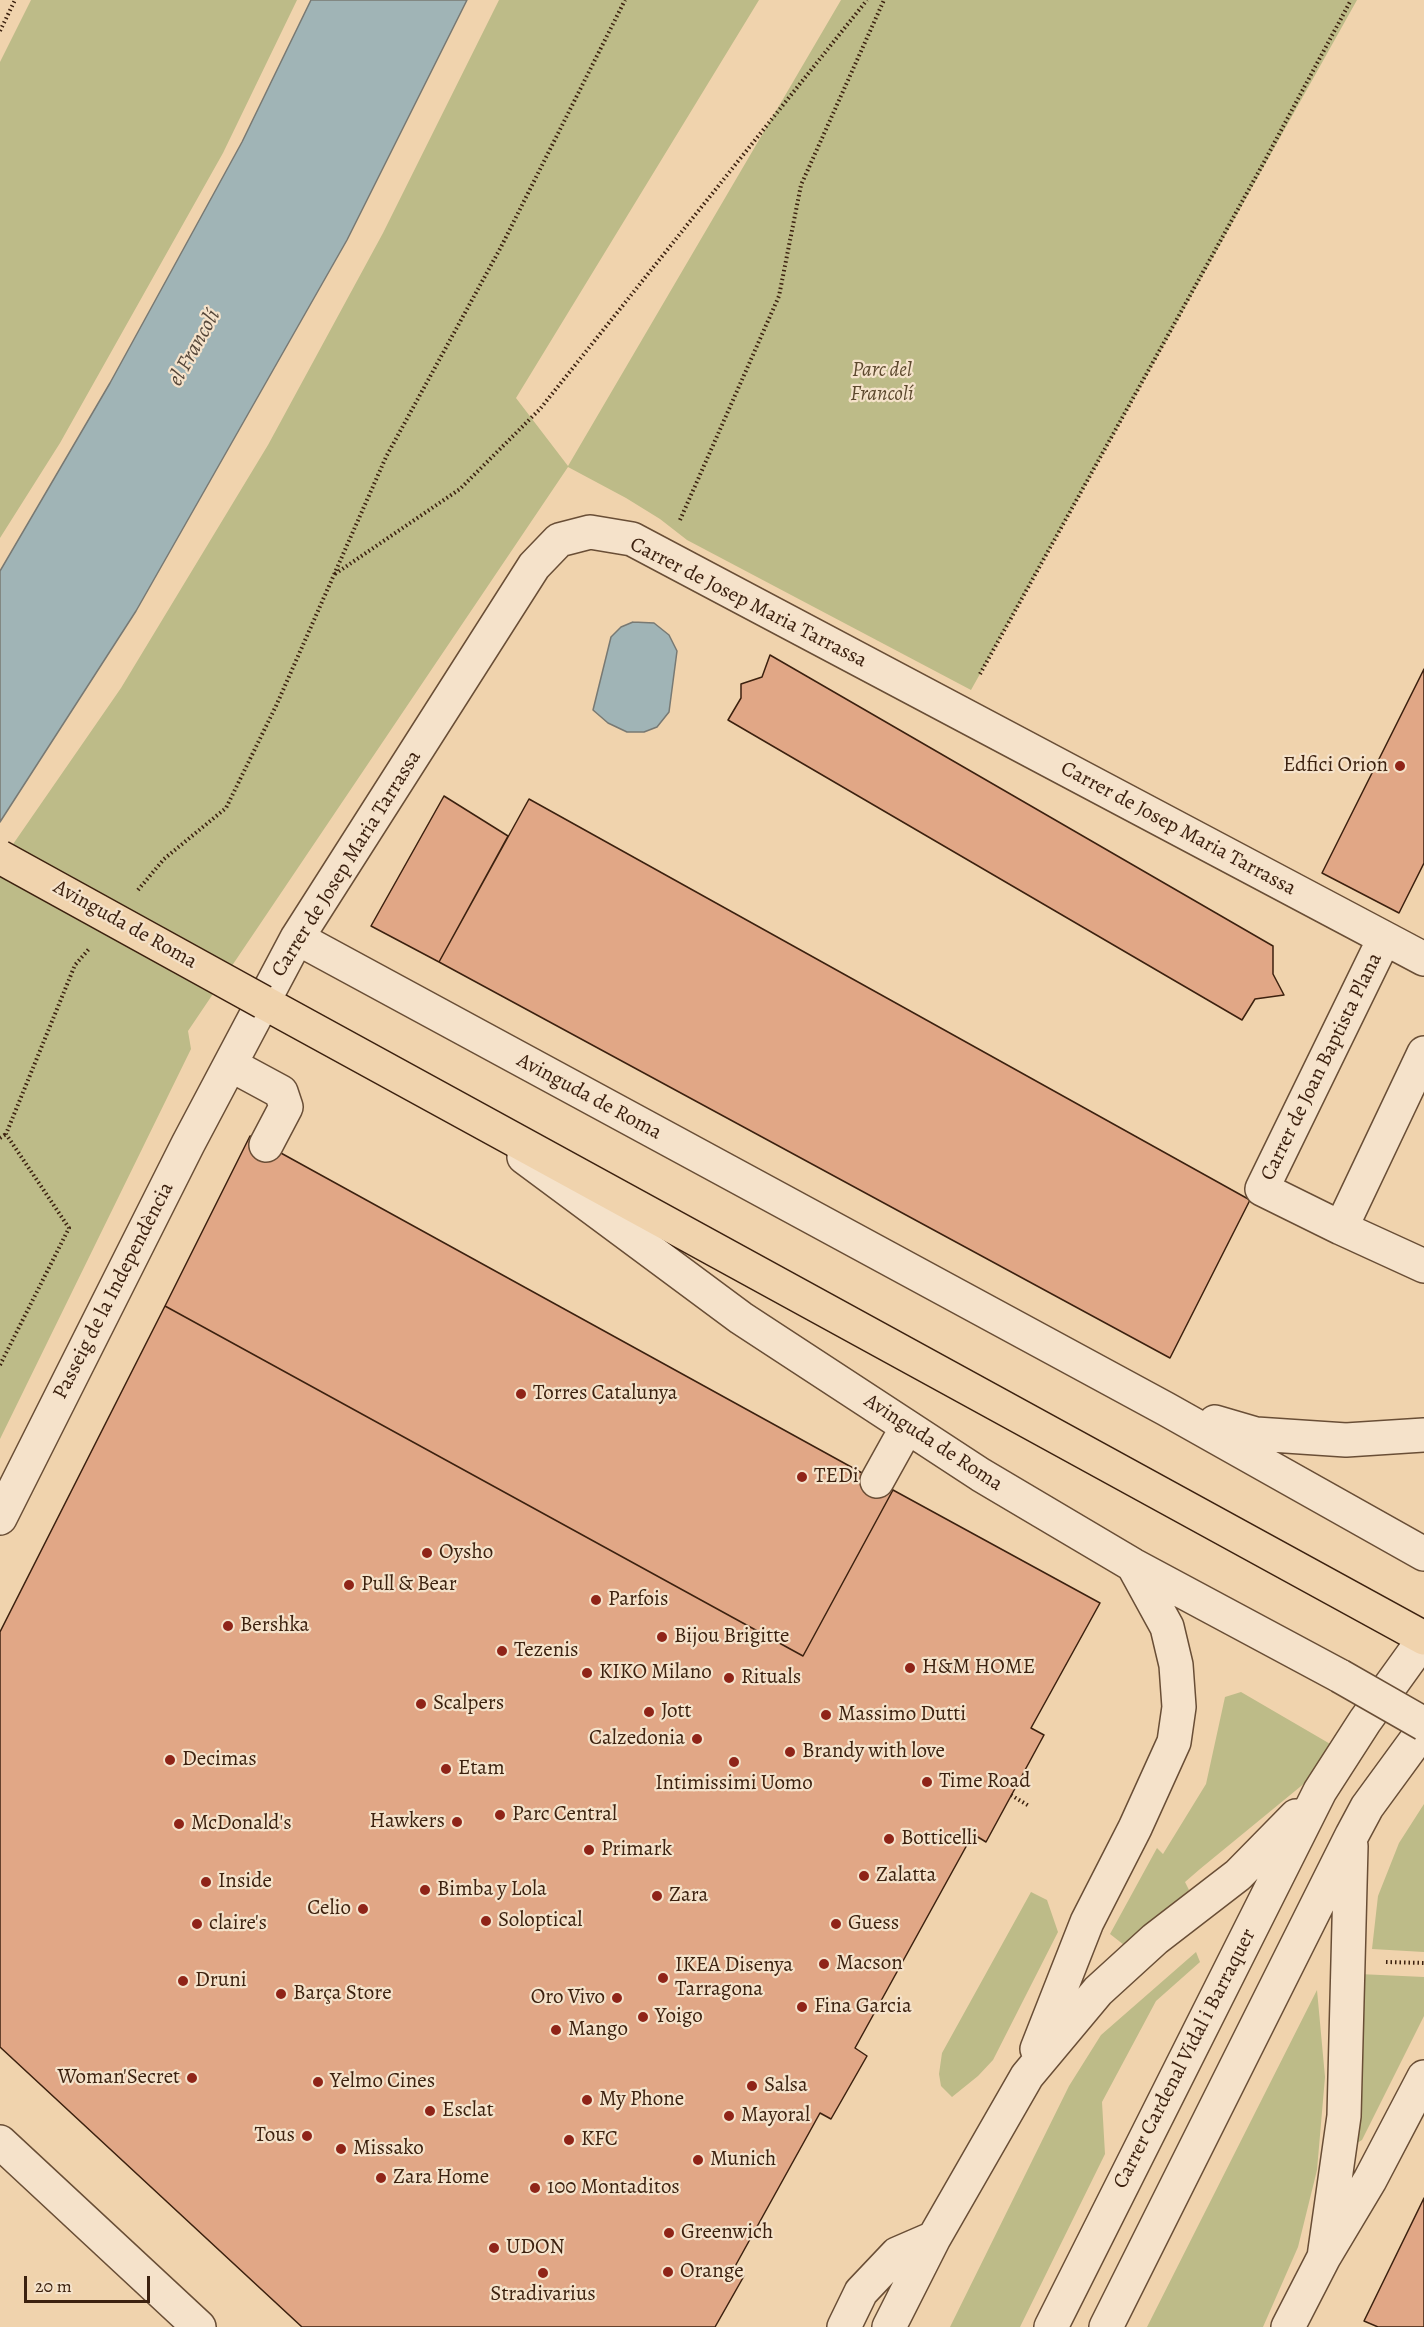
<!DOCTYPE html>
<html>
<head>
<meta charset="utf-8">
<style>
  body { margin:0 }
  #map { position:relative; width:1424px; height:2327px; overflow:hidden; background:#f0d3ad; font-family:Alegreya,serif }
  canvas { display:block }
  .scale { position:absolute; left:24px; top:2276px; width:126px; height:27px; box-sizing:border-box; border:3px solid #3c210f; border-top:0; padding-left:8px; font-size:18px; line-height:21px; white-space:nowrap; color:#3c210f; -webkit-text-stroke:4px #f5e2ca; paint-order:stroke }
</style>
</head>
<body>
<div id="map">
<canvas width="1424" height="2327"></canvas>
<div class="scale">20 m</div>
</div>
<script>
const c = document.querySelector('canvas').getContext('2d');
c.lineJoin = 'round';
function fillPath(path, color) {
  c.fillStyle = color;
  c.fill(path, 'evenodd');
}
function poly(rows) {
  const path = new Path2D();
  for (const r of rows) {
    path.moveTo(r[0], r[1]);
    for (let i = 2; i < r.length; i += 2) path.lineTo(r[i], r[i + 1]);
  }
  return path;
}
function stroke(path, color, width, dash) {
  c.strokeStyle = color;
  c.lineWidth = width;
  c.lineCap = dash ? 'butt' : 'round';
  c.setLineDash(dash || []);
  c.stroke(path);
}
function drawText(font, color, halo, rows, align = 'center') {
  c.font = font + ' Alegreya,serif';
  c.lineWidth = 4.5;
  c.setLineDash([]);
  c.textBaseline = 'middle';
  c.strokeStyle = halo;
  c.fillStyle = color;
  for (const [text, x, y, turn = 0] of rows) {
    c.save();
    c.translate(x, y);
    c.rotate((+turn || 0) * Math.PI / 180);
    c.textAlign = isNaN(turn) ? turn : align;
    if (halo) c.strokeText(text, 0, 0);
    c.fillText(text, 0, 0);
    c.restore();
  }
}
fillPath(poly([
  [31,0,297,0,223,153,60,443,0,538,0,62],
  [499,0,759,0,516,398,568,466,841,0,1357,0,971,690,687,540,660,519,626,498,568,467,188,1031,191,1049,0,1439,0,863,121,688,268,445,383,233],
  [1241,1692,1332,1745,1306,1782,1200,1869,1185,1882,1189,1890,1124,1945,1110,1934,1157,1848,1163,1854,1206,1784,1225,1697],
  [1424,1804,1424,1952,1372,1949,1378,1896,1399,1843],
  [1031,1892,1047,1900,1058,1932,993,2060,978,2076,952,2097,941,2086,939,2074,942,2053],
  [1196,1952,1200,1962,1156,2001,1102,2102,1105,2154,1020,2327,950,2327,1069,2086,1101,2035],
  [1359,1974,1424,1977,1424,2016,1362,2140,1357,2143],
  [1317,1990,1325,2077,1317,2170,1298,2247,1263,2327,1147,2327]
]), '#bdbb88');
const water = poly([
  [311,0,467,0,347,240,136,611,0,822,0,571,110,383,242,142,311,0],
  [633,622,654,623,669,635,677,651,669,712,657,727,644,732,627,732,608,723,593,710,611,637,621,627,633,622]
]);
fillPath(water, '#a0b4b6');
stroke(water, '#787973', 1.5);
const building = poly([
  [770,655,1273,946,1273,974,1284,995,1255,999,1242,1020,728,720,741,698,741,684,762,677,770,655],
  [1424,669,1424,863,1399,913,1322,873,1424,669],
  [444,796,508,836,439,962,371,926,444,796],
  [529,799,1250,1200,1170,1358,439,962,529,799],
  [250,1136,893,1490,803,1656,165,1306,250,1136],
  [165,1306,803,1656,893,1490,1100,1603,1031,1728,1044,1735,986,1842,973,1834,855,2048,867,2056,831,2119,820,2113,733,2270,744,2276,715,2327,302,2327,0,2047,0,1632,165,1306],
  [1424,2198,1424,2327,1378,2327,1364,2321,1424,2198]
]);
fillPath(building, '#e1a786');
stroke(building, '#3c210f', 1.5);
const minor = poly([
  [297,938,1166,1409,1424,1554],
  [1384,939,1262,1189,1341,1228,1424,1266],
  [231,1065,281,1092,286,1107,266,1145],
  [524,1157,741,1318,981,1475,1133,1565,1340,1676],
  [1341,1228,1424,1053],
  [1215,1422,1256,1434,1346,1440,1424,1435],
  [877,1481,907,1427],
  [0,1518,188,1144,297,938,534,566,559,540,590,532,632,539,1424,959],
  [1037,2049,1087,1922,1135,1828,1174,1742,1179,1707,1176,1665,1167,1627,1133,1565],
  [0,2142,199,2327],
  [1324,2257,1344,2116,1351,1846],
  [844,2327,861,2292,897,2254,934,2238],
  [889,2327,934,2238,1027,2076,1098,1991,1155,1939,1238,1875,1296,1816],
  [1051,2327,1320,1791,1365,1721,1424,1639],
  [1106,2327,1352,1835,1367,1807,1424,1729],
  [1288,2327,1324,2257,1370,2180,1424,2077]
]);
const major = poly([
  [263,1002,1424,1638]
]);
stroke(minor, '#694e36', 36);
stroke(major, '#3c210f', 36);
stroke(poly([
  [0,31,15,0],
  [680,520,779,296,801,185,884,0],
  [335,574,460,489,540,409,867,0],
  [980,674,1263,164,1351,0],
  [138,890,164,859,226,808,276,706,386,457,501,247,625,0],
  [0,1138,6,1134],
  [0,1365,69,1228,6,1134,75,965,89,949],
  [1011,1795,1029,1806],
  [1386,1962,1424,1963]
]), '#3c210f', 4, [1.5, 3]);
stroke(minor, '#f5e2ca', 33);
stroke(major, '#f0d3ad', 33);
const minorBridge = poly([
  [1340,1676,1424,1724]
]);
const majorBridge = poly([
  [0,857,263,1002]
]);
stroke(minorBridge, '#694e36', 36, []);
stroke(majorBridge, '#3c210f', 36, []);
stroke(minorBridge, '#f5e2ca', 33);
stroke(majorBridge, '#f0d3ad', 33);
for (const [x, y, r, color] of [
  [1400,766,6,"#8f2418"],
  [521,1394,6,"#8f2418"],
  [802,1477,6,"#8f2418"],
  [427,1553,6,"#8f2418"],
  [349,1585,6,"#8f2418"],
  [596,1600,6,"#8f2418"],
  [228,1626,6,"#8f2418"],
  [662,1637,6,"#8f2418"],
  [502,1651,6,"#8f2418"],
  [910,1668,6,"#8f2418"],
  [587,1673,6,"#8f2418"],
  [729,1678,6,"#8f2418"],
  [421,1704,6,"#8f2418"],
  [649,1712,6,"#8f2418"],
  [826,1715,6,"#8f2418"],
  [697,1739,6,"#8f2418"],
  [790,1752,6,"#8f2418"],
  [170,1760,6,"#8f2418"],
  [734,1762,6,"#8f2418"],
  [446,1769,6,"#8f2418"],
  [927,1782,6,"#8f2418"],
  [500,1815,6,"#8f2418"],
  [457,1822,6,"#8f2418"],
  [179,1824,6,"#8f2418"],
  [889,1839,6,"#8f2418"],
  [589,1850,6,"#8f2418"],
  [864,1876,6,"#8f2418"],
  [206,1882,6,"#8f2418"],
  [425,1890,6,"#8f2418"],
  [657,1896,6,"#8f2418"],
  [363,1909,6,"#8f2418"],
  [486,1921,6,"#8f2418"],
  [197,1924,6,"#8f2418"],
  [836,1924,6,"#8f2418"],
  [824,1964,6,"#8f2418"],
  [663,1978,6,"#8f2418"],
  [183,1981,6,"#8f2418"],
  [281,1994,6,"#8f2418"],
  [617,1998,6,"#8f2418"],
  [802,2007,6,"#8f2418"],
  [643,2017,6,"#8f2418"],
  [556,2030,6,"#8f2418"],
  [192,2078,6,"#8f2418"],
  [318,2082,6,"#8f2418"],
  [752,2086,6,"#8f2418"],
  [587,2100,6,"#8f2418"],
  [430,2111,6,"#8f2418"],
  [729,2116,6,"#8f2418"],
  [307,2136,6,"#8f2418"],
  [569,2140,6,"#8f2418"],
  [341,2149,6,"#8f2418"],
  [698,2160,6,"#8f2418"],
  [381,2178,6,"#8f2418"],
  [535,2188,6,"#8f2418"],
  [669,2233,6,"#8f2418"],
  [494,2248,6,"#8f2418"],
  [668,2272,6,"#8f2418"],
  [543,2273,6,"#8f2418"]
]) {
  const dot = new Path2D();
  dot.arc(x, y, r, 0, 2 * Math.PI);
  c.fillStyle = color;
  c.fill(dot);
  stroke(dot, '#f5e2ca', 2);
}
drawText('italic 21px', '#5c482d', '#f5e2ca', [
  ["Parc del",882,371],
  ["Francolí",882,395]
]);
drawText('21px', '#3c210f', '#f5e2ca', [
  ["Carrer de Josep Maria Tarrassa",748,603,27],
  ["Carrer de Josep Maria Tarrassa",1178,829,28],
  ["Carrer de Josep Maria Tarrassa",347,864,-58],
  ["Avinguda de Roma",125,925,29],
  ["Carrer de Joan Baptista Plana",1322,1067,-64],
  ["Avinguda de Roma",589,1097,28],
  ["Passeig de la Independència",114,1291,-63],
  ["Avinguda de Roma",933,1443,33],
  ["Carrer Cardenal Vidal i Barraquer",1185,2059,-63]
]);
drawText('21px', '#3c210f', '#f5e2ca', [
  ["Edfici Orion",1388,766,"right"],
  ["Torres Catalunya",533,1394],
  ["TEDi",814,1477],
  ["Oysho",439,1553],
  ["Pull & Bear",361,1585],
  ["Parfois",608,1600],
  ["Bershka",240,1626],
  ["Bijou Brigitte",674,1637],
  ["Tezenis",514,1651],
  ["H&M HOME",922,1668],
  ["KIKO Milano",599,1673],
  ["Rituals",741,1678],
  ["Scalpers",433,1704],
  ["Jott",661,1712],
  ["Massimo Dutti",838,1715],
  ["Calzedonia",685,1739,"right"],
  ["Brandy with love",802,1752],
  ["Decimas",182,1760],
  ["Etam",458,1769],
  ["Time Road",939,1782],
  ["Intimissimi Uomo",734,1784,"center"],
  ["Parc Central",512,1815],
  ["Hawkers",445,1822,"right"],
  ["McDonald's",191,1824],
  ["Botticelli",901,1839],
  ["Primark",601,1850],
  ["Zalatta",876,1876],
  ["Inside",218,1882],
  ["Bimba y Lola",437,1890],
  ["Zara",669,1896],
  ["Celio",351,1909,"right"],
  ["Soloptical",498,1921],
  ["claire's",209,1924],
  ["Guess",848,1924],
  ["Macson",836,1964],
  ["IKEA Disenya",675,1966],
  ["Tarragona",675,1990],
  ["Druni",195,1981],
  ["Barça Store",293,1994],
  ["Oro Vivo",605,1998,"right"],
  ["Fina Garcia",814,2007],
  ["Yoigo",655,2017],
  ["Mango",568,2030],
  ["Woman'Secret",180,2078,"right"],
  ["Yelmo Cines",330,2082],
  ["Salsa",764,2086],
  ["My Phone",599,2100],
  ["Esclat",442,2111],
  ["Mayoral",741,2116],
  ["Tous",295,2136,"right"],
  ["KFC",581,2140],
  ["Missako",353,2149],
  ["Munich",710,2160],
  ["Zara Home",393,2178],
  ["100 Montaditos",547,2188],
  ["Greenwich",681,2233],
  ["UDON",506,2248],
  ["Orange",680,2272],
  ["Stradivarius",543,2295,"center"]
], 'left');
drawText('italic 22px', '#554639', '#f5e2ca', [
  ["el Francolí",195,348,-61]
]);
</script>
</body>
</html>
